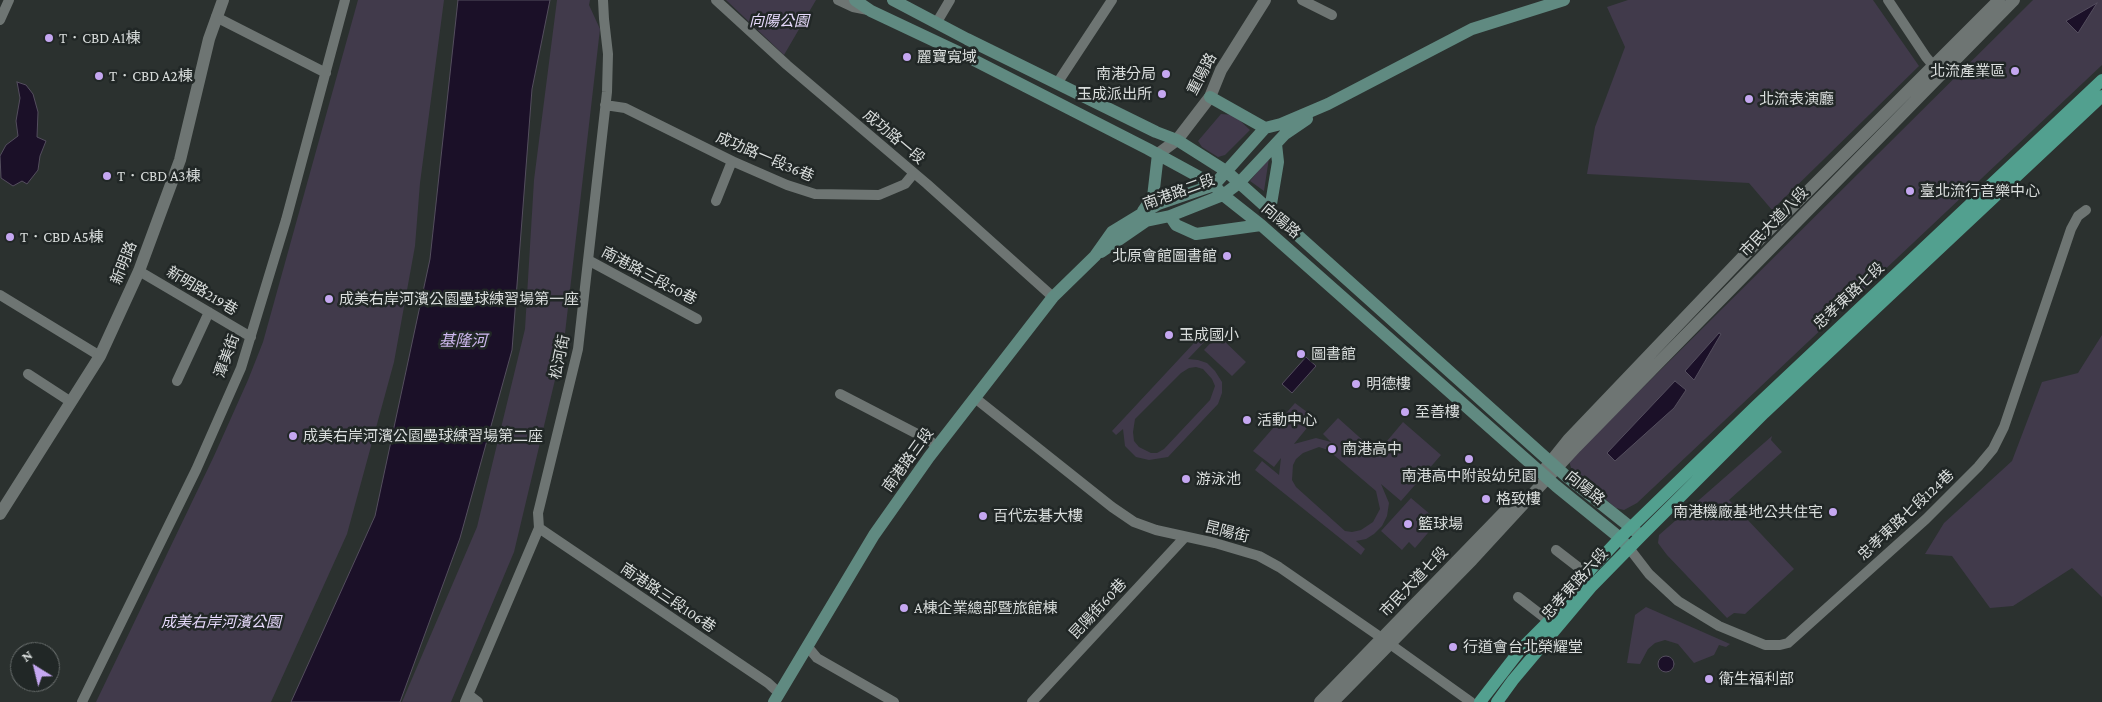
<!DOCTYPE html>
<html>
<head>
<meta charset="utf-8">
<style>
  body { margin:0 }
  #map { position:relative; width:2102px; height:702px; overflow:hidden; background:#2b312f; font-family:"Crimson Pro",serif }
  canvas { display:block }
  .north { position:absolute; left:10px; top:642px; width:50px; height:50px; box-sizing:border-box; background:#212726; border:1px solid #6b706f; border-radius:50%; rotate:324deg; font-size:14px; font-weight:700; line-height:20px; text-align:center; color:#d9dddc }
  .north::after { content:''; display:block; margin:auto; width:18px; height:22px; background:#c5a7f1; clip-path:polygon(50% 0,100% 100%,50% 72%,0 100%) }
</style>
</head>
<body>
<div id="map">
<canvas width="2102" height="702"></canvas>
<div class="north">N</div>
</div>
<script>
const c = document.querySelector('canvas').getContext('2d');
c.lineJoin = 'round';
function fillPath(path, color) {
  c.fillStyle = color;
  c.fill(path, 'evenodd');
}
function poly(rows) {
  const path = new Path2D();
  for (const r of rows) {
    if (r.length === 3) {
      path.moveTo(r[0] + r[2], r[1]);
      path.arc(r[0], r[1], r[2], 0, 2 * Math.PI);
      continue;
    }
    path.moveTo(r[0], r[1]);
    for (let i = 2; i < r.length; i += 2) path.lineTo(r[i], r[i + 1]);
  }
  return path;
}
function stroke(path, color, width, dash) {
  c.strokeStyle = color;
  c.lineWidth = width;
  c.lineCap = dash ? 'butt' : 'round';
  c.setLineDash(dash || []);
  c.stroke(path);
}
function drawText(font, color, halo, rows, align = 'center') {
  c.font = font + ' "Crimson Pro","Noto Sans TC",serif';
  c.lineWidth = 5;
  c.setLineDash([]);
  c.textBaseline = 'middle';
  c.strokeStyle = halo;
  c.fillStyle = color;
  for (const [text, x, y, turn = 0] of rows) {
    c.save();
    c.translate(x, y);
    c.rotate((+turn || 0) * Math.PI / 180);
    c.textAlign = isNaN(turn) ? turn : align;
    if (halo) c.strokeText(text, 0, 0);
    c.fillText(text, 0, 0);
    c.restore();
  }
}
fillPath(poly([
  [358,0,444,0,420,183,415,246,394,362,347,534,271,702,96,702,214,456,248,380,263,342],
  [557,0,590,0,589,5,600,29,564,342,514,552,451,702,402,702,477,527,525,329,534,180],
  [726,0,816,0,784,55],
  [1628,0,1873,0,1919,66,1772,210,1749,183,1587,174,1595,127,1625,47,1607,7],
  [2033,0,2102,0,2102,65,1637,503,1624,510,1616,508,1572,471,1569,461],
  [1221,114,1234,115,1250,130,1225,155,1218,157,1202,147,1198,141],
  [1269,158,1264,191,1250,181],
  [1207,329,1212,334,1188,359,1198,360,1207,363,1215,371,1222,382,1222,393,1218,404,1168,457,1149,460,1136,457,1125,446,1123,429,1116,435,1112,431],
  [1196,367,1203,369,1212,379,1215,386,1210,400,1164,449,1157,453,1151,453,1139,447,1134,441,1133,432,1135,419,1181,373,1189,368],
  [1218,335,1246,362,1232,376,1204,350],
  [2102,335,2102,597,2072,568,2013,606,1990,608,1952,556,1925,554,1944,523,2012,461,2042,382,2078,373],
  [1295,403,1315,418,1294,444,1316,438,1331,442,1323,434,1338,418,1377,453,1403,422,1441,455,1401,501,1381,484,1389,503,1387,516,1382,526,1374,534,1366,539,1356,541,1365,549,1361,555,1255,470,1262,461,1279,475,1281,458,1274,467,1253,451],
  [1319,447,1328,450,1376,491,1380,509,1373,522,1361,530,1352,532,1345,531,1296,487,1292,480,1293,465,1296,459,1303,453],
  [1772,436,1771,440,1782,452,1729,500,1794,569,1745,614,1734,613,1727,618,1667,555,1658,543,1659,535],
  [1411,498,1431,515,1426,521,1433,527,1415,548,1409,542,1402,550,1381,531],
  [1646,607,1730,644,1726,647,1719,645,1714,655,1694,663,1678,644,1665,640,1655,643,1648,649,1640,664,1627,663,1635,615]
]), '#413a4b');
const water = poly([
  [458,0,550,0,532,89,512,350,460,538,400,702,291,702,375,516,430,259,458,0],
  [2097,3,2078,33,2066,21,2097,3],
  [17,82,26,85,33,94,38,112,37,137,46,141,40,156,38,170,27,184,22,181,13,186,1,178,0,156,6,145,18,136,16,121,20,98,17,82],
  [1719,333,1721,334,1694,380,1685,371,1719,333],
  [1306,357,1316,366,1292,393,1282,384,1306,357],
  [1675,381,1686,390,1674,408,1615,461,1607,453,1675,381],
  [1666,664,8]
]);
fillPath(water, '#1b1028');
stroke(water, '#544e5e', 1);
stroke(poly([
  [716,0,787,65,927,184,1053,297],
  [838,0,853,7,868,10],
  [1302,0,1332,15],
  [1888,0,1926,57,1937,70],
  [216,17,326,73],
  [0,20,9,0],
  [937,22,950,0],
  [1058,82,1112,0],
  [605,105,625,108,732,161,787,185,815,194,879,195,905,184,914,173],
  [716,201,732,161],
  [588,260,697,319],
  [139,271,251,337],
  [0,295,100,356],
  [28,374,71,402],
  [177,381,209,312],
  [840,394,927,439,937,446],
  [975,398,1112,507,1134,522,1156,530,1215,543,1259,556,1279,567,1376,634,1471,702],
  [539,528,768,683,779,693],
  [1629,548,1649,574,1678,601,1719,626,1765,645,1780,645,1788,643,1926,519,1978,467,1993,449,2004,427,2071,229,2078,216,2086,210],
  [1556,550,1587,574],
  [1518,597,1549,621],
  [807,646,817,658,894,702],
  [469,695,478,702],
  [82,702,196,470,241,368,286,220,345,0],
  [465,702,539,528,538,513,578,349,607,92,608,54,604,19,603,0],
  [1032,702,1185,537]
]), '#6e7573', 10);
stroke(poly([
  [1158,154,1177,140,1210,97,1221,70,1265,0],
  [1544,470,1568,440,1759,240,1999,0],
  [0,514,100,356,139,271,180,160,209,39,223,0],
  [1320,702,1515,501],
  [1333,702,1472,560,1576,447,2014,0]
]), '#6e7573', 12);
stroke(poly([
  [855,0,871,11,960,53,1148,149,1214,185,1223,195,1261,225,1556,486,1620,538,1627,546],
  [893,0,967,39,1156,132,1177,140,1226,171,1566,476,1639,534],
  [1210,97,1265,128],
  [1270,210,1278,162,1276,144],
  [1143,211,1153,197,1158,154],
  [1170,216,1176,225,1196,234,1261,225],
  [1101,252,1146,221,1170,216,1223,195,1239,183,1285,134,1307,119],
  [774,702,874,535,929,457,1053,297,1095,256,1112,232,1158,204,1214,185,1265,128,1281,124,1328,104,1472,29,1564,0]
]), '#608a81', 12);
stroke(poly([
  [1480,702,1521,649,1549,621,1591,569,1620,538,1756,406,2102,80],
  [1497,702,1513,680,1592,586,1641,536,1764,413,2102,96]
]), '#52a08f', 12);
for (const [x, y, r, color] of [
  [49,38,5,"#c5a7f1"],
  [907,57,5,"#c5a7f1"],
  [2015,71,5,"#c5a7f1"],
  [1166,74,5,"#c5a7f1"],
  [99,76,5,"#c5a7f1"],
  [1162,94,5,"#c5a7f1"],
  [1749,99,5,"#c5a7f1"],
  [107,176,5,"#c5a7f1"],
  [1910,191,5,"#c5a7f1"],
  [10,237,5,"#c5a7f1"],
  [1227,256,5,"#c5a7f1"],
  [329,299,5,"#c5a7f1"],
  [1169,335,5,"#c5a7f1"],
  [1301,354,5,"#c5a7f1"],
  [1356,384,5,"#c5a7f1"],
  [1405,412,5,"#c5a7f1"],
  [1247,420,5,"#c5a7f1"],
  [293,436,5,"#c5a7f1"],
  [1332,449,5,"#c5a7f1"],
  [1469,459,5,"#c5a7f1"],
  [1186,479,5,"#c5a7f1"],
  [1486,499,5,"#c5a7f1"],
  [1833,512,5,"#c5a7f1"],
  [983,516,5,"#c5a7f1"],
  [1408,524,5,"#c5a7f1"],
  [904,608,5,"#c5a7f1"],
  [1453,647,5,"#c5a7f1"],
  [1709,679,5,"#c5a7f1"]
]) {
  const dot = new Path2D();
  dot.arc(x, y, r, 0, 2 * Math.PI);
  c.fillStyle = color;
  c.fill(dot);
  stroke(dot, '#212726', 2);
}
drawText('italic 15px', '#e6d9fb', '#212726', [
  ["向陽公園",779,21],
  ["成美右岸河濱公園",221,622]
]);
drawText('15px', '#d9dddc', '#212726', [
  ["T．CBD A1棟",59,38],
  ["麗寶寬域",917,57],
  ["北流產業區",2005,71,"right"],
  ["南港分局",1156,74,"right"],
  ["T．CBD A2棟",109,76],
  ["玉成派出所",1152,94,"right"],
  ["北流表演廳",1759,99],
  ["T．CBD A3棟",117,176],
  ["臺北流行音樂中心",1920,191],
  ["T．CBD A5棟",20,237],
  ["北原會館圖書館",1217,256,"right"],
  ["成美右岸河濱公園壘球練習場第一座",339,299],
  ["玉成國小",1179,335],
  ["圖書館",1311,354],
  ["明德樓",1366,384],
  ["至善樓",1415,412],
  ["活動中心",1257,420],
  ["成美右岸河濱公園壘球練習場第二座",303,436],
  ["南港高中",1342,449],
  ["南港高中附設幼兒園",1469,476,"center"],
  ["游泳池",1196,479],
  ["格致樓",1496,499],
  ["南港機廠基地公共住宅",1823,512,"right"],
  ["百代宏碁大樓",993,516],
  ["籃球場",1418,524],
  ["A棟企業總部暨旅館棟",914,608],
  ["行道會台北榮耀堂",1463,647],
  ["衛生福利部",1719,679]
], 'left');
drawText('15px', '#d9dddc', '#212726', [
  ["重陽路",1202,74,-62],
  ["成功路一段",894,137,40],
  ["成功路一段36巷",765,157,23],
  ["南港路二段",1179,192,-20],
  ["向陽路",1281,221,40],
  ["市民大道八段",1774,222,-46],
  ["新明路",124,263,-68],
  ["南港路三段50巷",649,276,28],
  ["新明路219巷",202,291,31],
  ["忠孝東路七段",1849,296,-43],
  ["潭美街",227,356,-70],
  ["松河街",560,357,-78],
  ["南港路三段",908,460,-54],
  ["向陽路",1585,488,39],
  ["忠孝東路七段124巷",1906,515,-43],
  ["昆陽街",1227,532,14],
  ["市民大道七段",1414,582,-46],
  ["忠孝東路六段",1575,584,-48],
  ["南港路三段106巷",668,598,34],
  ["昆陽街60巷",1098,609,-47]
]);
drawText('italic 16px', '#ceb8ee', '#212726', [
  ["基隆河",463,341]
]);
</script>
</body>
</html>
